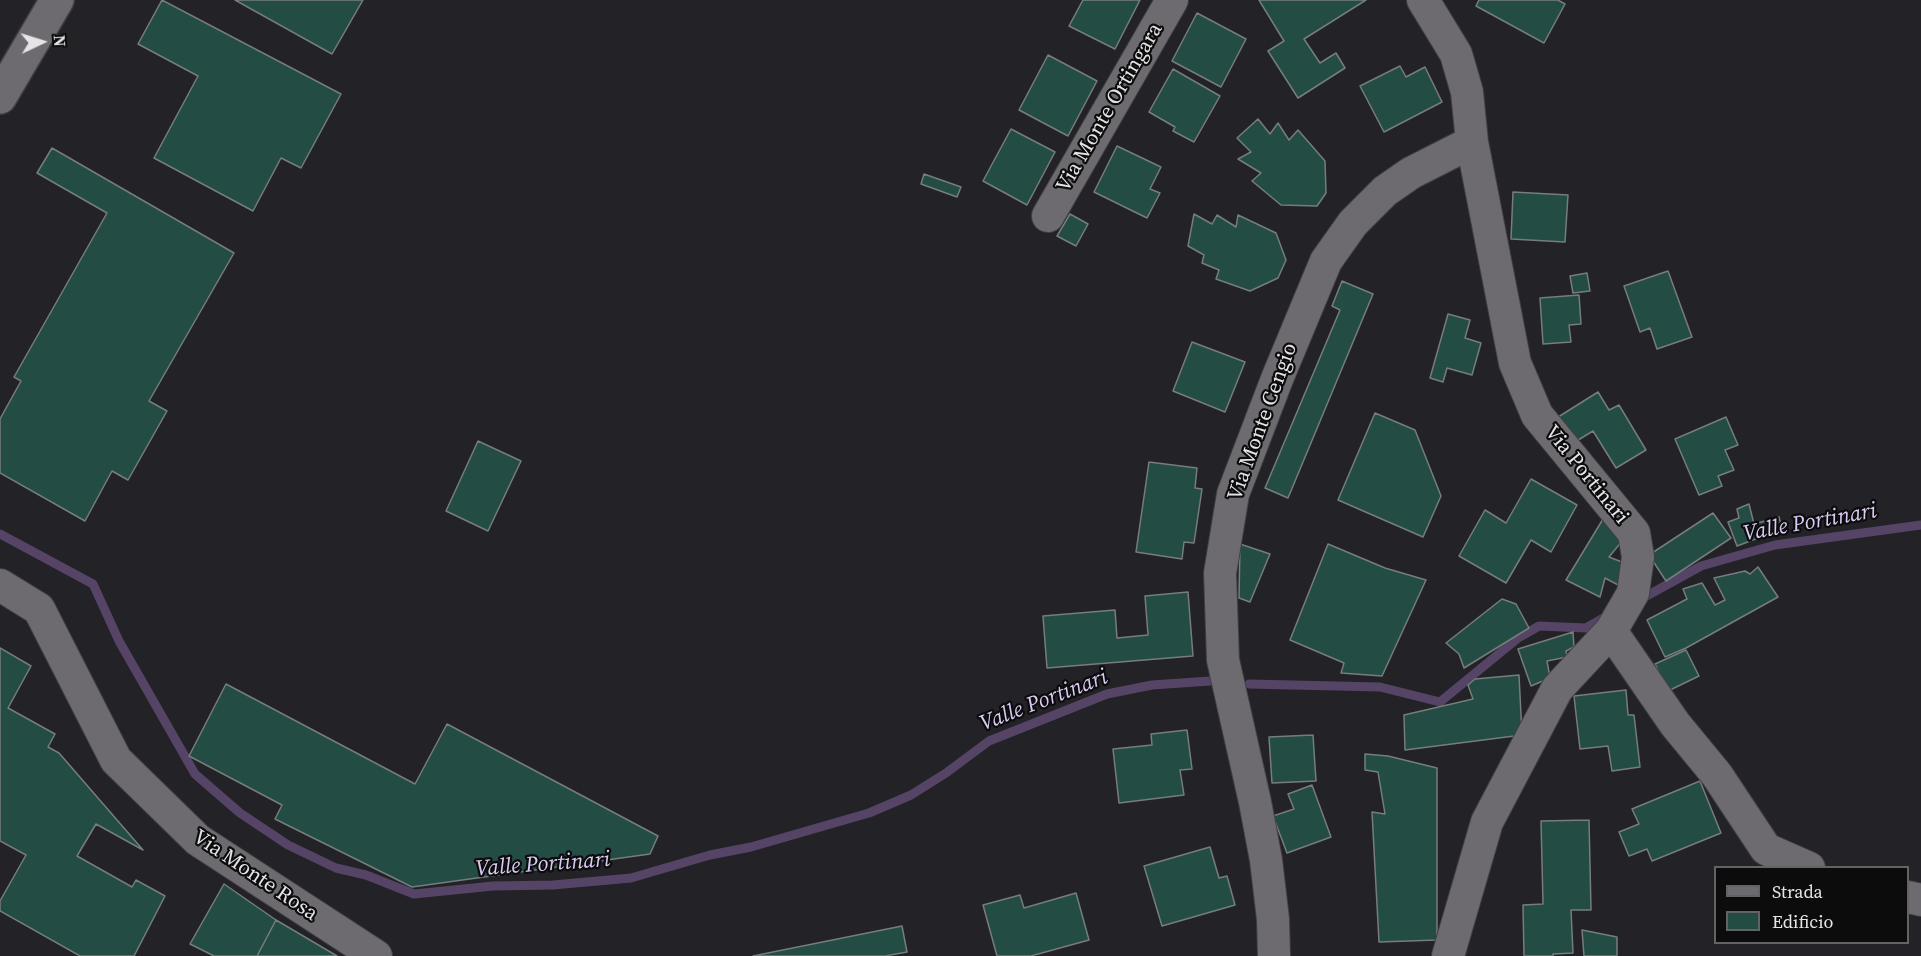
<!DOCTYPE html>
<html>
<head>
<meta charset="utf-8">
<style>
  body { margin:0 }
  #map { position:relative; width:1921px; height:956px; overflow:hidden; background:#232226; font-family:"Source Serif 4",serif }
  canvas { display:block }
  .legend { position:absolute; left:1714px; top:866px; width:195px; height:78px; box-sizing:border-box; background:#0c0c0d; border:2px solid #636264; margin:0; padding:8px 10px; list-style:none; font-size:18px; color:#e5e4e7 }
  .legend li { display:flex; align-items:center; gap:12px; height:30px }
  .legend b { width:30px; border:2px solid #636264 }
  .north { position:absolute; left:12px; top:12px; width:60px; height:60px; -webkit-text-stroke:4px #0c0c0d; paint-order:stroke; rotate:86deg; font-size:16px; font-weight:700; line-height:24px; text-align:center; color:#e5e4e7 }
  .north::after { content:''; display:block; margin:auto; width:21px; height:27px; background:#e5e4e7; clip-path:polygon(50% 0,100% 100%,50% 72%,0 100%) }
</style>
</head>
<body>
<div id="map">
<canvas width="1921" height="956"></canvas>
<ul class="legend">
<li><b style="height:8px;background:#6d6b70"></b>Strada</li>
<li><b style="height:16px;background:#234c45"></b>Edificio</li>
</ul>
<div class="north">N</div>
</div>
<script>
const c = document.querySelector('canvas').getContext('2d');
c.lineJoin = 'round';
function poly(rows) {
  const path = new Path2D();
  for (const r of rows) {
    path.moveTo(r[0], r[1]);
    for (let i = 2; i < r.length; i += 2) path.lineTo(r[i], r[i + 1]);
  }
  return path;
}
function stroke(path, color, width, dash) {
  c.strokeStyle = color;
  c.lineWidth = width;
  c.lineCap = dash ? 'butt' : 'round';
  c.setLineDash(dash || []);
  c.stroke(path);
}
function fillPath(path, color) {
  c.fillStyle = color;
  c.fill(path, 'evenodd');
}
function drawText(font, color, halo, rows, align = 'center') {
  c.font = font + ' "Source Serif 4",serif';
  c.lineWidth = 4.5;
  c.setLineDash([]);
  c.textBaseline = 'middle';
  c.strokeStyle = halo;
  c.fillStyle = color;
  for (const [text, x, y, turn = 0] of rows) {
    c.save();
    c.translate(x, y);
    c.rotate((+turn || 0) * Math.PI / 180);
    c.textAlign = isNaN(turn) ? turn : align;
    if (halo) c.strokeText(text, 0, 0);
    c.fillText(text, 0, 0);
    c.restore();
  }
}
stroke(poly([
  [0,534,93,584,119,641,195,774,240,813,288,845,336,868,366,875,414,894,493,886,553,885,631,878,710,855,751,847,869,813,911,795,946,773,989,741,1107,694,1152,685,1210,681],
  [1643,598,1701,566,1775,545,1921,525],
  [1249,684,1380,687,1440,702,1518,638,1539,626,1586,628,1607,616]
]), '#564467', 9);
const building = poly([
  [162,0,341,94,301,168,281,158,253,211,154,158,198,76,138,44,162,0],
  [235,0,363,0,332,54,235,0],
  [1083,0,1140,0,1115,49,1069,26,1083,0],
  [1259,0,1366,0,1304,39,1320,63,1336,53,1345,68,1298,98,1268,51,1284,41,1259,0],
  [1479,0,1558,0,1565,4,1544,43,1476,6,1479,0],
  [1197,13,1246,39,1221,87,1172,61,1197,13],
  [1048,55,1097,81,1068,136,1019,110,1048,55],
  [1400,66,1406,77,1425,67,1442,102,1384,132,1360,86,1400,66],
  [1173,69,1220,96,1194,142,1173,131,1175,127,1149,112,1173,69],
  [1258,119,1270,134,1278,123,1289,140,1298,130,1325,161,1326,193,1317,206,1281,205,1252,181,1261,173,1238,159,1251,152,1237,138,1258,119],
  [1011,129,1055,152,1027,205,983,181,1011,129],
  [1117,146,1161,167,1150,189,1160,193,1147,218,1094,192,1117,146],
  [52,148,234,253,149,401,167,411,128,480,112,471,85,521,0,473,0,419,21,381,14,377,107,213,37,173,52,148],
  [924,174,961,187,957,197,921,184,924,174],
  [1513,192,1568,195,1565,242,1511,239,1513,192],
  [1070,214,1088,224,1076,246,1057,236,1070,214],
  [1194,214,1212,224,1217,215,1236,227,1238,215,1276,233,1286,260,1278,278,1250,291,1216,279,1219,270,1202,263,1204,255,1188,246,1194,214],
  [1668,271,1692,337,1657,349,1650,328,1640,332,1624,286,1668,271],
  [1587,273,1590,291,1573,293,1570,276,1587,273],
  [1342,281,1373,294,1288,498,1265,488,1340,310,1332,306,1342,281],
  [1579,295,1581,324,1569,325,1571,342,1543,344,1540,298,1579,295],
  [1448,314,1470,320,1465,338,1481,343,1472,375,1447,368,1443,382,1430,378,1448,314],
  [1192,342,1245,362,1225,412,1173,391,1192,342],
  [1598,392,1609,410,1619,405,1646,450,1616,468,1593,431,1570,445,1555,419,1598,392],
  [1375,413,1415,430,1441,496,1423,537,1338,500,1375,413],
  [1726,417,1738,445,1725,450,1734,470,1718,476,1722,486,1699,495,1675,439,1726,417],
  [478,441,521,461,488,531,446,511,478,441],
  [1149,462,1197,468,1195,488,1202,489,1194,543,1184,542,1182,559,1136,552,1149,462],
  [1531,479,1577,505,1551,552,1531,540,1506,583,1459,556,1485,510,1506,523,1531,479],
  [1749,504,1754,524,1779,517,1782,529,1737,546,1728,522,1739,518,1737,509,1749,504],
  [1713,513,1731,538,1666,581,1649,555,1713,513],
  [1603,519,1627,535,1609,557,1627,564,1620,586,1605,578,1600,597,1566,580,1603,519],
  [1240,544,1270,554,1250,602,1239,598,1240,544],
  [1328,544,1385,568,1426,580,1382,676,1341,673,1344,663,1290,640,1328,544],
  [1758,567,1778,597,1686,648,1665,657,1647,620,1687,599,1683,589,1702,583,1715,605,1725,600,1714,578,1745,571,1750,574,1758,567],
  [1188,592,1193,656,1047,668,1043,616,1115,610,1117,638,1148,635,1145,596,1188,592],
  [1502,599,1516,604,1529,628,1464,668,1459,654,1446,643,1502,599],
  [1573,632,1574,647,1566,651,1567,657,1547,661,1550,678,1531,686,1518,649,1573,632],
  [0,648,31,666,8,708,55,734,48,747,59,753,143,850,96,824,77,856,132,887,136,880,165,896,134,956,80,956,0,911,0,901,26,855,0,841,0,648],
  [1686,650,1699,676,1668,691,1655,664,1686,650],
  [1519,675,1522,735,1405,750,1404,715,1473,699,1468,685,1475,679,1519,675],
  [226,684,415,784,447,724,658,836,650,854,412,887,275,819,282,805,189,756,226,684],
  [1626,690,1628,715,1634,715,1640,767,1612,771,1608,746,1580,749,1574,696,1626,690],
  [1187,730,1192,769,1180,770,1184,795,1119,803,1113,749,1152,745,1151,734,1187,730],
  [1313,735,1316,781,1272,783,1269,737,1313,735],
  [1365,754,1388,756,1437,768,1437,940,1379,942,1372,812,1385,814,1378,772,1365,770,1365,754],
  [1700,781,1721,833,1652,861,1647,849,1629,856,1619,832,1639,824,1632,809,1700,781],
  [1312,785,1331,837,1287,853,1273,816,1294,809,1288,794,1312,785],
  [1589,820,1591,910,1571,910,1573,953,1553,954,1553,956,1524,956,1523,905,1543,904,1541,821,1589,820],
  [1210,847,1219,878,1227,876,1235,905,1162,926,1144,866,1210,847],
  [224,884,276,920,257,956,214,956,190,944,224,884],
  [1076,893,1089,940,1031,956,997,956,983,905,1020,895,1024,908,1076,893],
  [276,920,337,956,257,956,276,920],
  [902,926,907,952,885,956,753,956,902,926],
  [1582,930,1617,937,1617,956,1584,956,1582,930]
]);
fillPath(building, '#234c45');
stroke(building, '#777d7c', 1.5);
const street = poly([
  [1423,0,1456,54,1467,92,1472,142,1515,363,1537,415,1634,533,1638,557,1633,593,1611,631,1557,689,1487,822,1448,956],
  [1048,216,1172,0],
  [0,585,39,609,116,760,198,840,376,956],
  [1611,631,1675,724,1717,775,1766,849,1809,868],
  [1908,897,1921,900],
  [1274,956,1273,919,1266,860,1255,802,1223,660,1220,573,1233,494,1277,379,1326,261,1353,223,1385,191,1411,173,1472,142]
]);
const secondary = poly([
  [0,97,57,0]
]);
stroke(street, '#413f43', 34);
stroke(secondary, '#413f43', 36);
stroke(street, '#6d6b70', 32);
stroke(secondary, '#6d6b70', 33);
drawText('21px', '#e5e4e7', '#0c0c0d', [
  ["Via Monte Ortingara",1110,108,-60],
  ["Via Monte Cengio",1263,422,-70],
  ["Via Portinari",1586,475,51],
  ["Via Monte Rosa",255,876,34]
]);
drawText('italic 22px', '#dccbf5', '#0c0c0d', [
  ["Valle Portinari",1810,523,-10],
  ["Valle Portinari",1044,701,-21],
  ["Valle Portinari",543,865,-4]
]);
</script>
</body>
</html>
